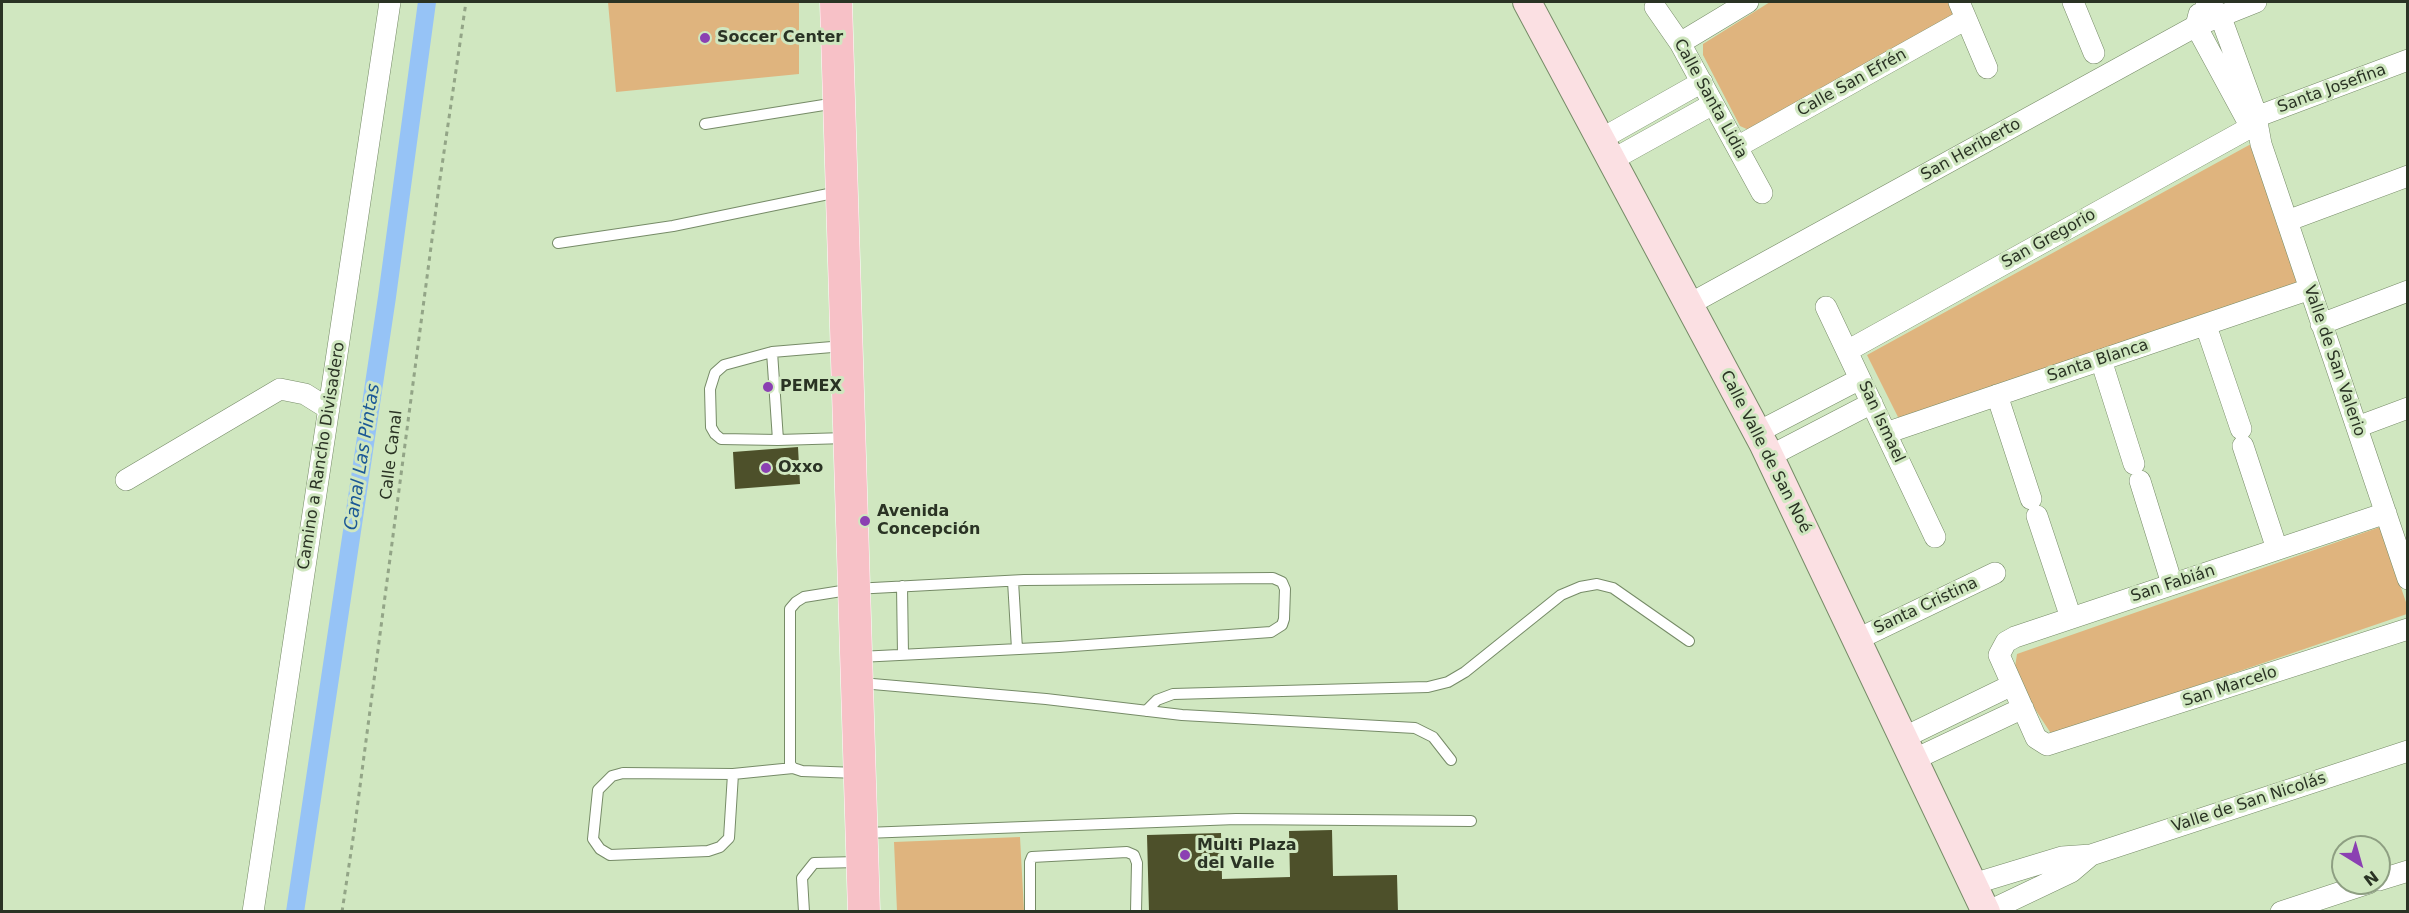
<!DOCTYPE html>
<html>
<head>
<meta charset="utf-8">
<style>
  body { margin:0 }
  #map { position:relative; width:2409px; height:913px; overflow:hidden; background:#d0e7c0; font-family:"DejaVu Sans",sans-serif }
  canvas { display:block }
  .frame { position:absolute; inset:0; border:3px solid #2a3324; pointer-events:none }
  .north { position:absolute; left:2331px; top:835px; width:60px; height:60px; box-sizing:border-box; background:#d0e7c0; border:2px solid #8e9f82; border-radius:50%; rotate:143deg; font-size:16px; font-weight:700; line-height:24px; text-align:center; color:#2a3324 }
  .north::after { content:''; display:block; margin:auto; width:21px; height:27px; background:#8b40b2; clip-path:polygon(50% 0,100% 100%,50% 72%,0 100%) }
</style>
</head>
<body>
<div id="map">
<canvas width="2409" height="913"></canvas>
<div class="frame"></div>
<div class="north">N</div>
</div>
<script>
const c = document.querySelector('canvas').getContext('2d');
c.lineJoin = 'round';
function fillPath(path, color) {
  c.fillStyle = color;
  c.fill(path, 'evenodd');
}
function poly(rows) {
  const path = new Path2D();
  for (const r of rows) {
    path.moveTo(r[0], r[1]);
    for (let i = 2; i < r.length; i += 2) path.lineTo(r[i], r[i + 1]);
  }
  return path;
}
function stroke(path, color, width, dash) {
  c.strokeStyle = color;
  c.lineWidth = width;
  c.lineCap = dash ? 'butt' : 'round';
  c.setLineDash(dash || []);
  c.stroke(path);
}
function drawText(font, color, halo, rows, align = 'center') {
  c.font = font + ' "DejaVu Sans",sans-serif';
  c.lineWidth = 6;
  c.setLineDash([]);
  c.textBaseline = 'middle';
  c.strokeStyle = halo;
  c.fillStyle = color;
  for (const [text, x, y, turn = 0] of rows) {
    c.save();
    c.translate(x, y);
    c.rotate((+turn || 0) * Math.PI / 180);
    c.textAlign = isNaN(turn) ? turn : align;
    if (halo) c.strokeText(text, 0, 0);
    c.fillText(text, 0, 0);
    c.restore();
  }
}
fillPath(poly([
  [608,2,799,2,799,74,616,92],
  [1770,2,1949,2,1955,16,1751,131,1740,126,1703,55,1703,44],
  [2251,144,2300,284,1899,419,1867,355],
  [2380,527,2407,605,2407,614,2052,735,2031,703,2015,667,2017,654],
  [1020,837,1024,911,897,911,894,842]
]), '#dfb47e');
stroke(poly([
  [295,912,387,297,427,2]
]), '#96c3f6', 18);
fillPath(poly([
  [798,447,800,484,735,489,733,452],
  [1332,830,1333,876,1397,875,1398,912,1149,912,1147,835,1221,833,1222,879,1290,877,1289,831]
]), '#4d502a');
const lane = poly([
  [705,124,836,103],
  [558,243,673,226,838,192],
  [844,346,772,352,778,440,846,438],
  [772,352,724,365,715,373,710,389,711,427,715,434,721,439,778,440],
  [1013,581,1017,649],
  [902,586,903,655],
  [861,683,1046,699,1182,715,1415,728,1433,737,1451,760],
  [1146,711,1157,700,1173,694,1428,687,1448,682,1465,672,1561,595,1580,587,1597,584,1613,588,1689,641],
  [623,773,733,774,729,838,720,847,708,851,610,855,600,849,593,839,598,790,612,776,623,773],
  [858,773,802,771,793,768,790,764,790,609,796,602,804,597,854,589,1024,580,1273,578,1282,582,1285,589,1284,619,1282,625,1271,632,1059,647,859,657],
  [733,774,793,768],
  [865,833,1236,819,1471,821],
  [804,912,802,878,814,863,859,862],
  [1030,912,1030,862,1032,857,1127,852,1134,855,1137,863,1136,912]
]);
const street = poly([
  [1959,2,1987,68],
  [2073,2,2094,53],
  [2206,2,2220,15,2255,111,2261,144,2408,579],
  [1655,7,1680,43,1762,193],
  [2199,14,2196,26,2247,120],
  [1680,43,1748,2],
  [2256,117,2408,60],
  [1601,139,1702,82],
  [1737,147,1966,19],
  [1612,160,1713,104],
  [2287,221,2408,176],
  [1688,305,2196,26,2256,2],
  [1826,307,1935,537],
  [2321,324,2408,291],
  [2206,326,2241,429],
  [1847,351,2251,127],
  [2101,360,2134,464],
  [1997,395,2031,499],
  [2357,427,2408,408],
  [1758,432,1860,379],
  [1886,433,2310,289],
  [2243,446,2277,549],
  [1770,456,1872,403],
  [126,480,280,389,305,394,329,409],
  [2140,481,2172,584],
  [2386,513,2015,637,2006,642,1999,655,2036,738,2047,745,2408,629],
  [2037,516,2071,618],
  [1858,639,1995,573],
  [1905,737,2012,685],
  [1915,759,2023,708],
  [2379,880,2408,871],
  [1973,884,2062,857,2091,855,2408,751],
  [253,912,390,2],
  [1987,912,2071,872,2091,855],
  [2281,912,2369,883]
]);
const secondary = poly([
  [1527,2,1764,445,1986,912]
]);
const primary = poly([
  [836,2,864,912]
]);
stroke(lane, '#768b67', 12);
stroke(street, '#768b67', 22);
stroke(secondary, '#768b67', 30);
stroke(primary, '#fff', 33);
stroke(poly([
  [342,912,354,832,439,186,466,2]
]), '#93a587', 3, [4.5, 4.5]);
stroke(lane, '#fff', 10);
stroke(street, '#fff', 21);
stroke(secondary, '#fbe0e3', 28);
stroke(primary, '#f7c1c7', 32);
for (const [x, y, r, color] of [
  [705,38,6,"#8b40b2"],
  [768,387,6,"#8b40b2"],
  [766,468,6,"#8b40b2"],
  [865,521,6,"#8b40b2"],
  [1185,855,6,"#8b40b2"]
]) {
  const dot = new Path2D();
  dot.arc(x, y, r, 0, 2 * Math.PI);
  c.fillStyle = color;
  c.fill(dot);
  stroke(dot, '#d0e7c0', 2);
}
drawText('bold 16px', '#2a3324', '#d0e7c0', [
  ["Soccer Center",717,38],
  ["PEMEX",780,387],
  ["Oxxo",778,468],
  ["Avenida",877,512],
  ["Concepción",877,530],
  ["Multi Plaza",1197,846],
  ["del Valle",1197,864]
], 'left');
drawText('16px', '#2a3324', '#d0e7c0', [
  ["Calle San Efrén",1852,83,-29],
  ["Santa Josefina",2332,89,-20],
  ["Calle Santa Lidia",1710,99,61],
  ["San Heriberto",1971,150,-29],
  ["San Gregorio",2049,239,-29],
  ["Santa Blanca",2098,361,-18],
  ["Valle de San Valerio",2334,361,71],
  ["San Ismael",1881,422,65],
  ["Calle Valle de San Noé",1765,452,63],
  ["Calle Canal",392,455,-83],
  ["Camino a Rancho Divisadero",322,456,-81],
  ["San Fabián",2173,584,-18],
  ["Santa Cristina",1926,606,-25],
  ["San Marcelo",2230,687,-18],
  ["Valle de San Nicolás",2249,803,-18]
]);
drawText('italic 18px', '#1b5896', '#d0e7c0', [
  ["Canal Las Pintas",363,457,-81]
]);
</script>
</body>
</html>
